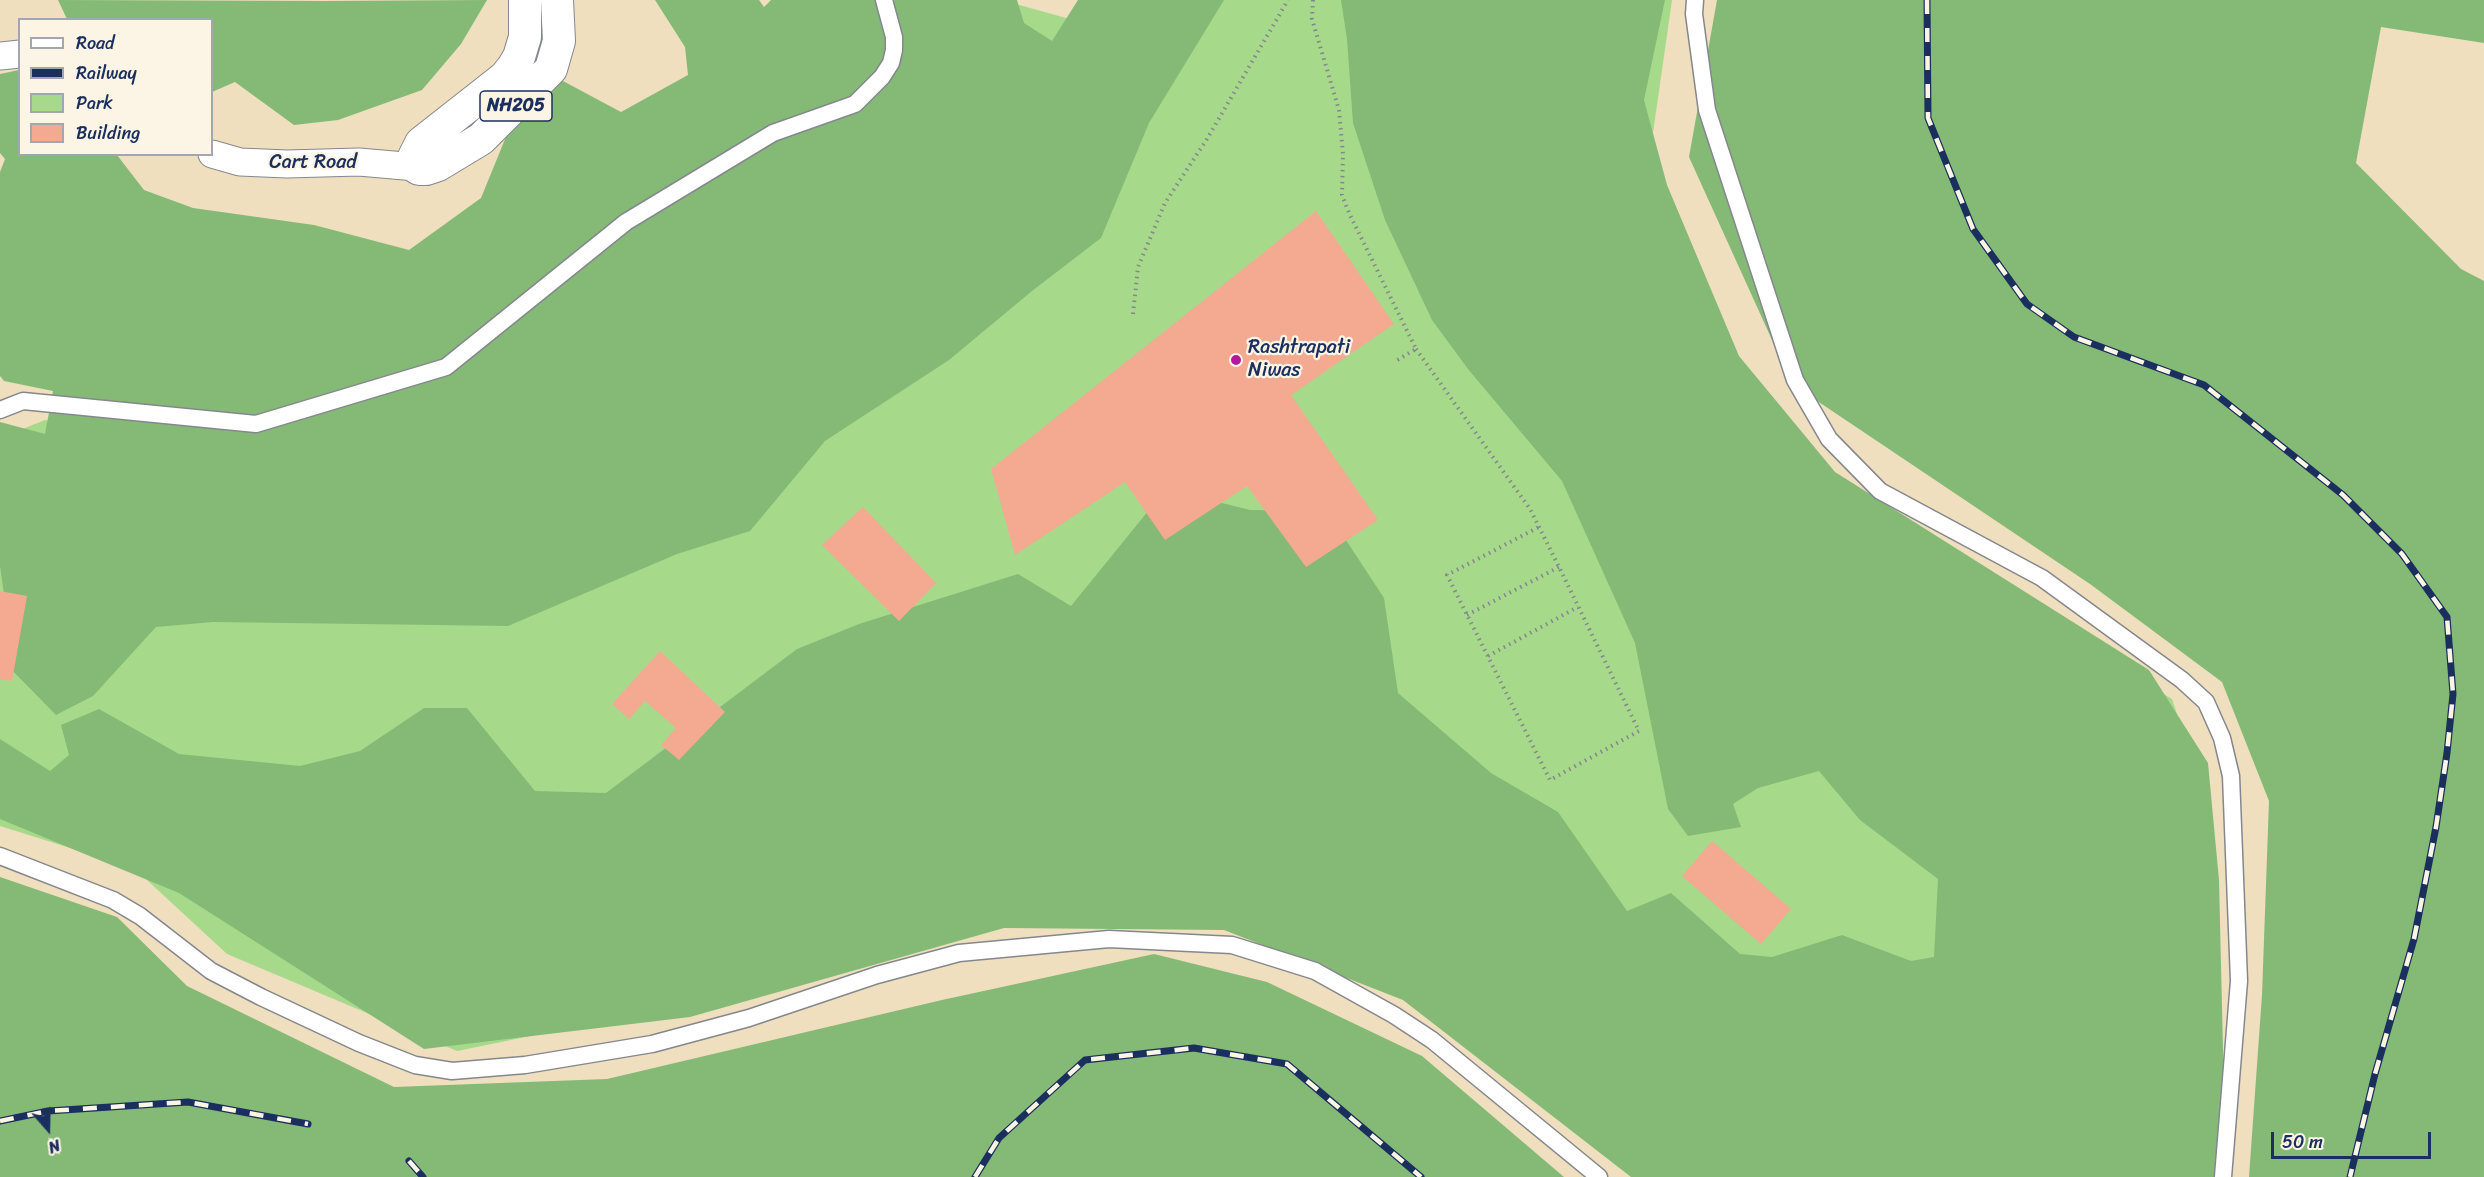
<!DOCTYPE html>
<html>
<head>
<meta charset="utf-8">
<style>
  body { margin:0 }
  #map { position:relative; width:2484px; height:1177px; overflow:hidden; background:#efdfbe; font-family:Sriracha,sans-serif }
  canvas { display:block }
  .legend { position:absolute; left:18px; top:18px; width:195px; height:138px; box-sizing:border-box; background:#fcf5e5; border:2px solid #a2a6af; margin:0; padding:8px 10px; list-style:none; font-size:18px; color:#1b2f5e }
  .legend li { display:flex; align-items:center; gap:12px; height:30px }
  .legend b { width:30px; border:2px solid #a2a6af }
  .north { position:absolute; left:18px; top:1099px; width:60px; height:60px; -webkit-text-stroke:4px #fcf5e5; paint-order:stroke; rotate:160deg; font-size:16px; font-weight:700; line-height:24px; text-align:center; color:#1b2f5e }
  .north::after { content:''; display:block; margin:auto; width:21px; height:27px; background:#1b2f5e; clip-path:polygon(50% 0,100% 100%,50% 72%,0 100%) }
  .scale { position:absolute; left:2271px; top:1132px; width:160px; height:27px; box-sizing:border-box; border:3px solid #1b2f5e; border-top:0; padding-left:8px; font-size:18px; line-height:21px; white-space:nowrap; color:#1b2f5e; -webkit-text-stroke:4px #fcf5e5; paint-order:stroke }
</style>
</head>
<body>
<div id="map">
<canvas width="2484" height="1177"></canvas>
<ul class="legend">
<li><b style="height:8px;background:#fff"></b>Road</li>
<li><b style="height:8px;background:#1b2f5e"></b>Railway</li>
<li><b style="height:16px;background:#a6da8a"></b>Park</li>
<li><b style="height:16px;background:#f4aa91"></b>Building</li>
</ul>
<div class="north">N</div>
<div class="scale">50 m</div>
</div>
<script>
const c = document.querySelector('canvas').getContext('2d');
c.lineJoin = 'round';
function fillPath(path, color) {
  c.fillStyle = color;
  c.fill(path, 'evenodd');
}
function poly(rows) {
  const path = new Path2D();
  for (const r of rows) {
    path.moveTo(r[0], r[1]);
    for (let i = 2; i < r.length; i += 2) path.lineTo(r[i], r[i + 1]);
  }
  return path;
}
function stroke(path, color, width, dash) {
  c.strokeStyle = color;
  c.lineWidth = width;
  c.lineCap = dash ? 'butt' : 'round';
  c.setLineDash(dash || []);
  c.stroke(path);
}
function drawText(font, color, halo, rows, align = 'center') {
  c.font = font + ' Sriracha,sans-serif';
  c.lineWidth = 4.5;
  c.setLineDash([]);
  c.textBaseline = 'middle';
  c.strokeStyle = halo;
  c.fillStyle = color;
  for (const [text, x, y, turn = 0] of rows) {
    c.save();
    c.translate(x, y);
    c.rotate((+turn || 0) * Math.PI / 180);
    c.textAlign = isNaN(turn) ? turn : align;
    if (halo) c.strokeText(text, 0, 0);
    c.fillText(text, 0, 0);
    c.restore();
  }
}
fillPath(poly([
  [1112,0,1672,0,1648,168,1757,421,1873,519,2172,699,2200,783,2214,972,1386,973,1216,918,1024,905,692,1003,457,1051,227,954,134,868,0,826,0,438,45,420,243,442,1005,1,1095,26]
]), '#a6da8a');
fillPath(poly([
  [58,0,326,1,487,0,461,44,422,90,338,120,294,125,235,82,212,92,212,20,67,19],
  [655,0,759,0,764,7,771,0,1017,0,1024,23,1052,41,1078,0,1224,0,1149,123,1101,238,1032,291,949,360,825,441,750,531,677,554,508,626,213,622,156,627,93,696,56,715,0,658,4,594,0,566,0,422,45,434,53,391,4,381,0,376,0,172,5,159,0,153,0,74,19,70,20,154,117,155,144,190,193,208,314,225,409,250,481,198,521,100,563,81,621,112,688,75,685,47],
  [1341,0,1665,0,1644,100,1667,185,1739,356,1835,472,2149,670,2208,763,2219,880,2226,1177,1631,1177,1403,1000,1224,930,1004,928,690,1017,424,1049,179,893,0,819,0,739,50,771,69,755,61,725,99,709,179,754,300,766,360,751,424,708,467,708,535,791,606,793,797,649,859,624,1018,574,1071,606,1166,489,1250,510,1327,511,1384,598,1398,693,1491,773,1558,812,1627,911,1671,893,1740,954,1772,957,1842,935,1911,961,1934,957,1938,879,1860,820,1819,771,1758,788,1733,804,1741,827,1688,836,1668,809,1635,643,1562,481,1468,369,1432,320,1385,220,1353,123,1347,39],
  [1717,0,2484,0,2484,43,2381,27,2356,163,2461,269,2484,281,2484,1177,2249,1177,2262,995,2269,801,2222,682,2090,584,1792,384,1689,157],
  [0,877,117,917,187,986,394,1087,607,1079,942,1000,1154,954,1267,982,1422,1056,1564,1177,0,1177]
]), '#84ba76');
fillPath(poly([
  [1316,211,1394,324,1291,395,1378,520,1306,567,1247,486,1165,540,1125,482,1015,555,991,469],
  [863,507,936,583,899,621,822,545],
  [0,591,27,596,12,681,0,679],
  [660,651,725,712,679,760,661,745,676,728,645,701,629,719,612,704],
  [1712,841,1791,909,1761,944,1682,876]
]), '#f4aa91');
const street = poly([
  [1695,0,1694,14,1707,110,1795,380,1829,439,1880,491,2042,578,2182,680,2206,702,2222,738,2231,776,2239,981,2223,1177],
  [0,410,23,401,256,424,446,367,626,222,773,133,855,104,882,77,891,63,894,50,894,37,884,0],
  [0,856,113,900,140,916,211,971,261,997,359,1043,415,1065,452,1071,525,1065,652,1044,749,1018,877,975,959,953,1109,939,1232,945,1315,971,1394,1015,1432,1040,1599,1177]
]);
const primary = poly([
  [0,56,20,54],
  [212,154,240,162,287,164,359,162,416,167]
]);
const highway = poly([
  [525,0,525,37,519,57,513,67,505,77,421,143,414,157,416,167,419,169,426,169,438,165,481,139,551,69,559,41,557,0]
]);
stroke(street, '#85878e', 19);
stroke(primary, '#85878e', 29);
stroke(highway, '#85878e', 34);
stroke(poly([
  [1313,0,1312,19,1339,110,1343,154,1342,195,1349,213,1416,349,1394,362],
  [1133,314,1138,267,1165,203,1207,139,1288,0],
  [1416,349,1530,509,1559,567,1639,731,1550,780,1447,575,1539,527],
  [1467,615,1559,567],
  [1488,656,1578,607]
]), '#85878e', 4, [1.5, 4.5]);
stroke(street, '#fff', 16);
stroke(primary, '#fff', 27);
stroke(highway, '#fff', 32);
const rail = poly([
  [1927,0,1928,118,1973,229,2027,304,2074,337,2204,385,2343,495,2402,554,2447,617,2453,694,2447,753,2436,827,2414,939,2375,1074,2350,1177],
  [0,1121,48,1111,188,1102,308,1124],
  [409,1161,423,1177],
  [975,1177,999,1138,1085,1060,1194,1048,1287,1064,1421,1177]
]);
stroke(rail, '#1b2f5e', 7);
stroke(rail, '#fcf5e5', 4.5, [14]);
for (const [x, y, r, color] of [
  [1236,360,6,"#b5179e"]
]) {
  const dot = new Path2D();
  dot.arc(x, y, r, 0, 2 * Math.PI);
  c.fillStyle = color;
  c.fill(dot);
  stroke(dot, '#fcf5e5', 2);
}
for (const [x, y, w] of [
  [516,106,72]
]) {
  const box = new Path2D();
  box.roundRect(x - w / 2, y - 15, w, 30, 4.5);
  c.fillStyle = '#fcf5e5';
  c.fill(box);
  stroke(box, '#1b2f5e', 1.5);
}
drawText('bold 18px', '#1b2f5e', null, [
  ["NH205",516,106]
]);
drawText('20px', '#1b2f5e', '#fcf5e5', [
  ["Cart Road",313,163]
]);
drawText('20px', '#1b2f5e', '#fcf5e5', [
  ["Rashtrapati",1248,348],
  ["Niwas",1248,371]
], 'left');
</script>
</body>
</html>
